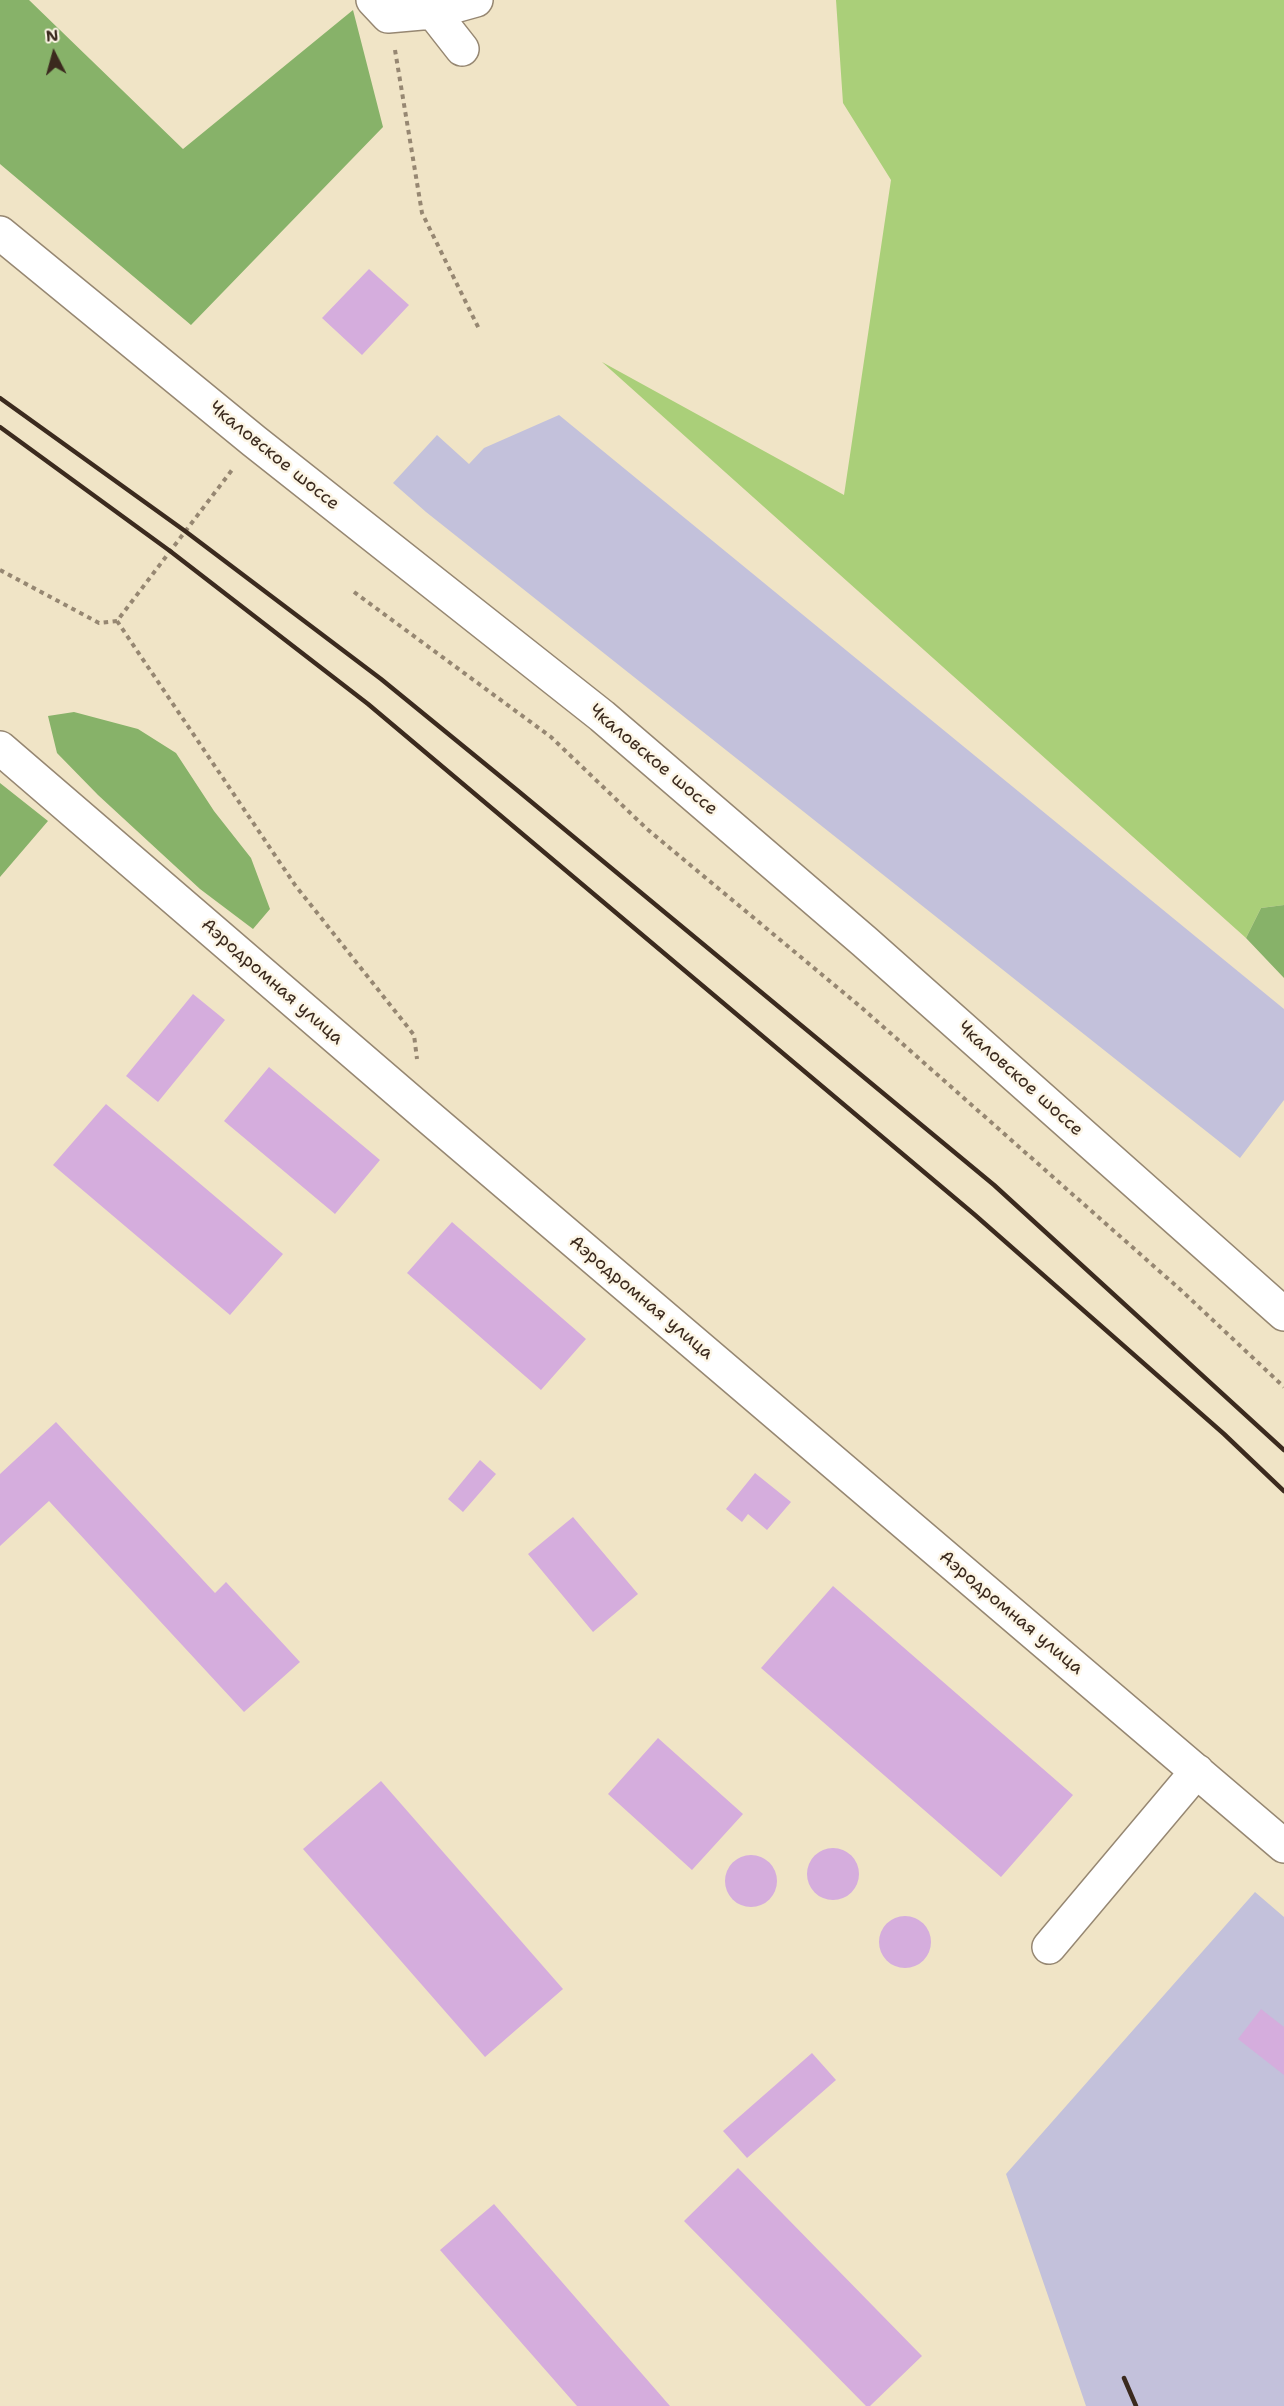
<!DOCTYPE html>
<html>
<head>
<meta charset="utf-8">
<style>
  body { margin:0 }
  #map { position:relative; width:1284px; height:2406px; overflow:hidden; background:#f0e4c6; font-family:"Shantell Sans",sans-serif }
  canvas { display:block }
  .north { position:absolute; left:24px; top:24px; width:60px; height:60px; -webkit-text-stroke:4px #fcf5e5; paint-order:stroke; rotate:354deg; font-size:16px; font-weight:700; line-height:24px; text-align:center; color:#3b2a1e }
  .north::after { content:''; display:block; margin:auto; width:21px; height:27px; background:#3b2a1e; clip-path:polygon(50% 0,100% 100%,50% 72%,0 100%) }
</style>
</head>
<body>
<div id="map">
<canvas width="1284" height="2406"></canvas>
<div class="north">N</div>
</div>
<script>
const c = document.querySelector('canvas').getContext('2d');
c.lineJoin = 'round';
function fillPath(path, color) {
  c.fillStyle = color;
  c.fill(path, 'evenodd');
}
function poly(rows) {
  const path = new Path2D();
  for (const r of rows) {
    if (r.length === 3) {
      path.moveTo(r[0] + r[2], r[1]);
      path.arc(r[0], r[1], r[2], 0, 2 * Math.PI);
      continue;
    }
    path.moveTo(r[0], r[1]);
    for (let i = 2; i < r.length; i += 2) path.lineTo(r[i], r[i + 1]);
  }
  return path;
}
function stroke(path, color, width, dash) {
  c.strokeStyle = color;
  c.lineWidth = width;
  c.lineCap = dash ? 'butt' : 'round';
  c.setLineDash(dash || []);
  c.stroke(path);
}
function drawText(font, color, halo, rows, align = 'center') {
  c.font = font + ' "Shantell Sans",sans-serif';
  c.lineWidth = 5;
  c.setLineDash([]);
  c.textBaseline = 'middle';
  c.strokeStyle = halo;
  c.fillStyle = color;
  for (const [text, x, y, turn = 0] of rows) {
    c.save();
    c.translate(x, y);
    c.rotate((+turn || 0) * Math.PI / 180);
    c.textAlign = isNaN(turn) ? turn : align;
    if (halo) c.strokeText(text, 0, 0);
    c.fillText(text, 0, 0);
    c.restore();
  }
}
fillPath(poly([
  [559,415,1284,1009,1284,1100,1240,1158,426,512,393,483,437,435,469,464,484,448],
  [1255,1892,1284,1917,1284,2406,1086,2406,1006,2174]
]), '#c3c1db');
fillPath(poly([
  [836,0,1284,0,1284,905,1261,908,1246,938,602,362,844,495,891,180,843,103]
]), '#aacf79');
fillPath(poly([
  [0,0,29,0,183,149,353,10,383,127,191,325,0,164],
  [74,712,138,729,176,753,214,811,251,858,270,909,253,929,200,889,98,795,57,753,48,716],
  [0,783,48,821,0,877],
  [1284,905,1284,978,1246,938,1261,908]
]), '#87b269');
fillPath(poly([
  [369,269,409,305,362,355,322,318],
  [193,994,225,1020,158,1102,126,1076],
  [269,1067,380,1160,335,1214,224,1121],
  [106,1104,283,1254,230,1315,53,1165],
  [452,1222,586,1339,541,1390,407,1273],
  [56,1422,215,1593,226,1582,300,1662,244,1712,49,1501,0,1546,0,1474],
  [480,1460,496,1474,463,1512,448,1499],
  [755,1473,791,1502,767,1530,748,1514,742,1522,726,1509],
  [573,1517,638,1594,593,1632,528,1554],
  [833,1586,1073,1795,1001,1877,761,1668],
  [658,1738,743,1814,692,1870,608,1794],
  [381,1781,563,1989,485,2057,303,1849],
  [833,1874,26],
  [751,1881,26],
  [905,1942,26],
  [1261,2009,1284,2027,1284,2075,1238,2039],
  [812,2053,836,2080,747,2158,723,2131],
  [738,2168,922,2356,870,2406,866,2406,684,2221],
  [494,2204,670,2406,577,2406,440,2250]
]), '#d5addd');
const minor = poly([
  [373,0,388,16,433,12,476,0],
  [433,12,462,49],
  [0,233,254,441,602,716,865,942,1284,1314],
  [0,748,424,1113,1284,1846],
  [1049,1947,1197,1771]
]);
stroke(minor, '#968772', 36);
stroke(poly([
  [395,50,422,213,480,331],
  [0,570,99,623,117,621,232,470],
  [354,592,551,737,647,829,862,1008,1183,1292,1284,1387],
  [117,621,295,885,414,1035,417,1059]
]), '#968772', 4, [4.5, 4.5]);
stroke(minor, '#fff', 33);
stroke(poly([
  [0,398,185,531,381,679,517,790,994,1185,1284,1450],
  [0,427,170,551,368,704,975,1215,1224,1434,1284,1491],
  [1124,2378,1136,2406]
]), '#3b2a1e', 4.5);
drawText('18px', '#3b2a1e', '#fcf5e5', [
  ["Чкаловское шоссе",274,456,39],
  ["Чкаловское шоссе",653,760,40],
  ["Аэродромная улица",272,982,41],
  ["Чкаловское шоссе",1020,1079,42],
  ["Аэродромная улица",641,1298,40],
  ["Аэродромная улица",1011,1613,40]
]);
</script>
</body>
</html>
